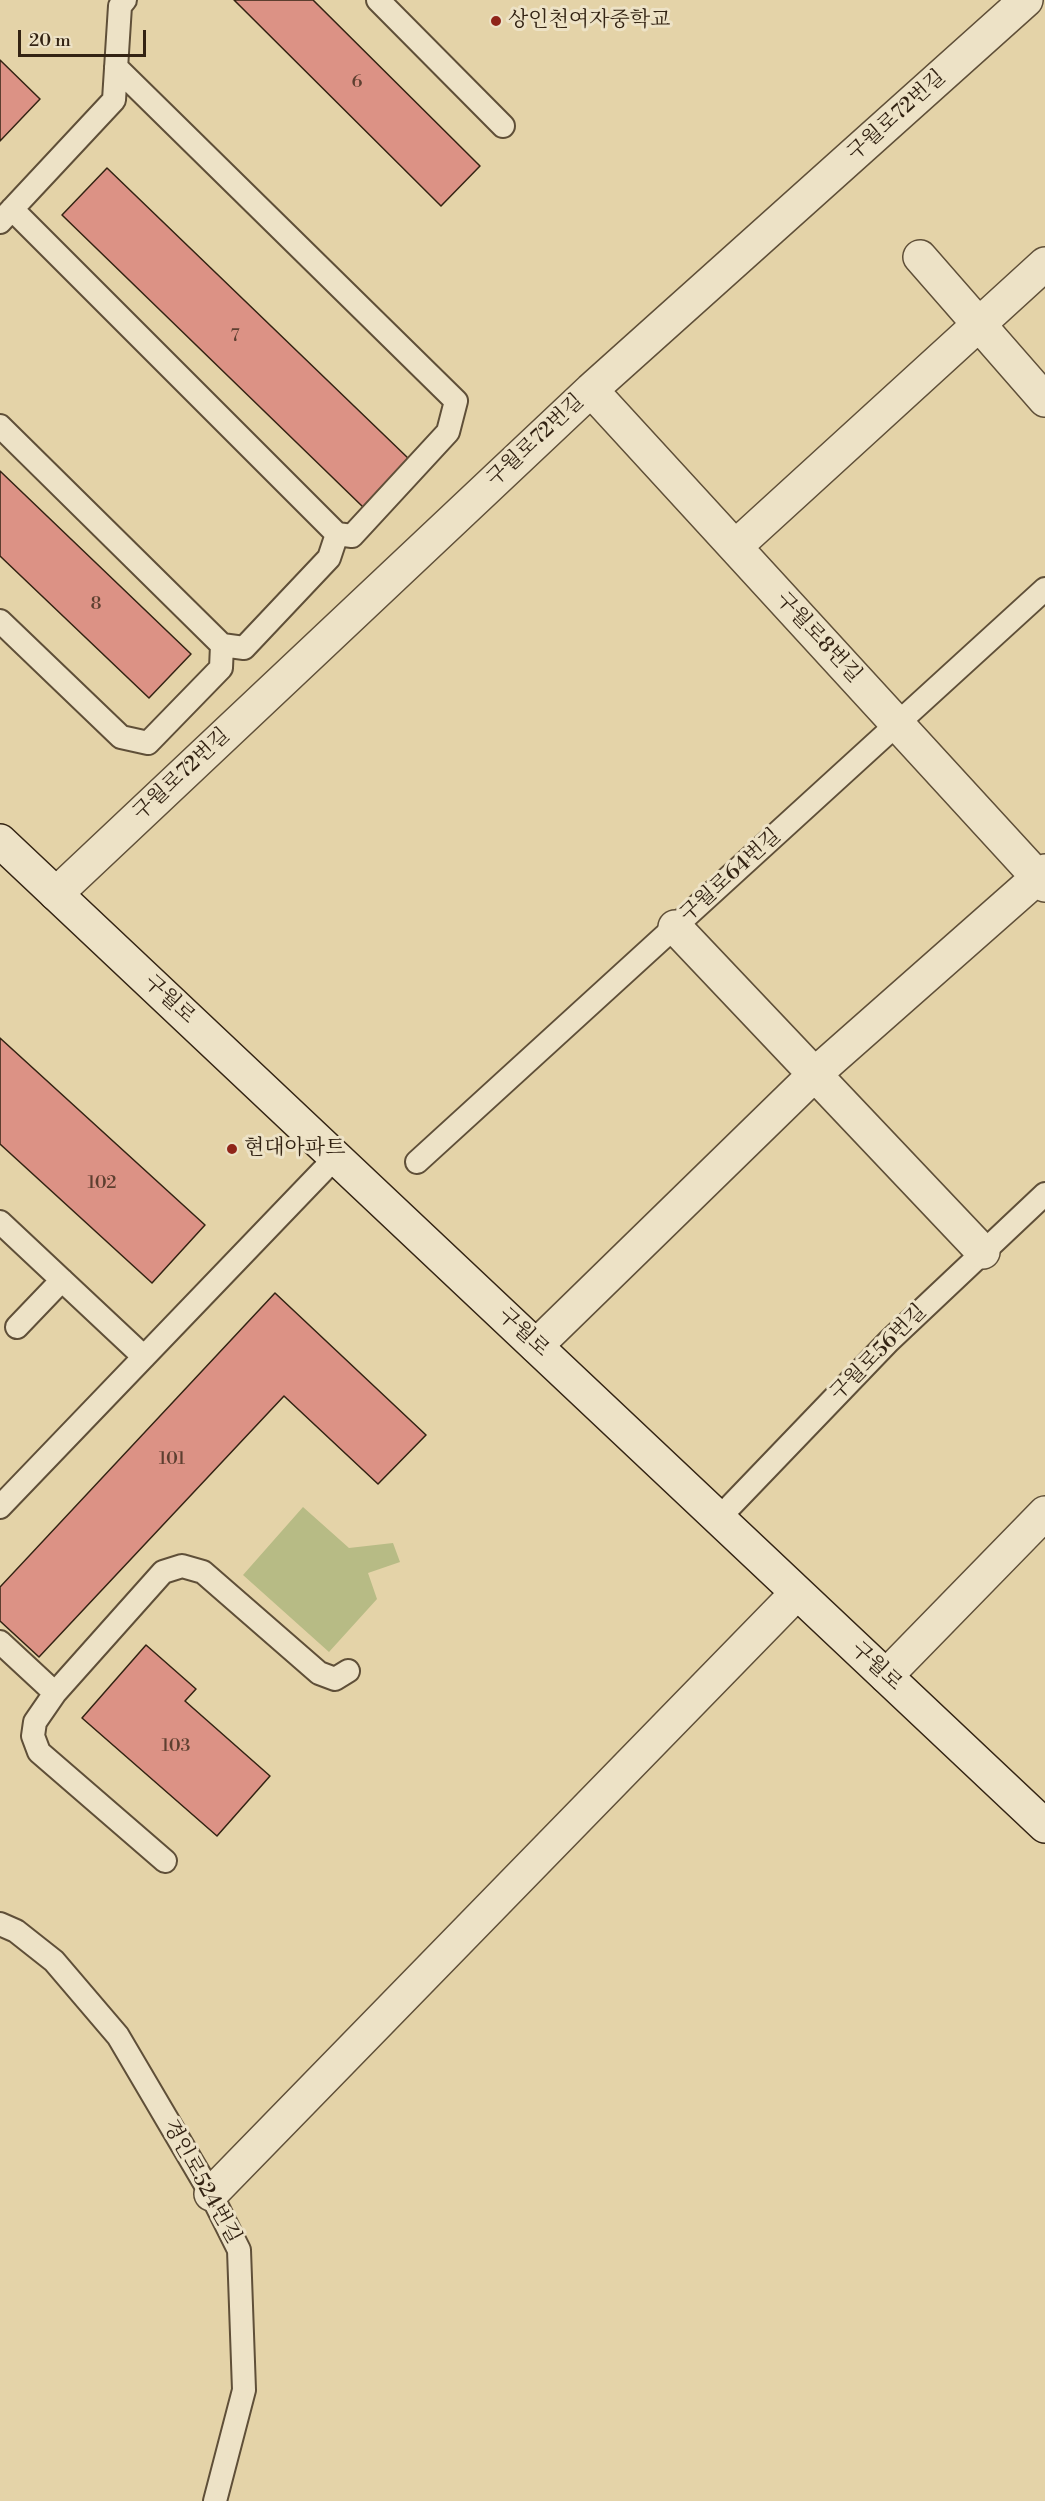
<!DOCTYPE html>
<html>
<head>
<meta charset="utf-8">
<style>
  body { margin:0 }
  #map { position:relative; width:1045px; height:2501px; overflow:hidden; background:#e4d3a8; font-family:"Libre Bodoni",serif }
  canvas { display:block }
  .scale { position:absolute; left:18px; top:30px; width:128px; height:27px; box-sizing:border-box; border:3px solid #332313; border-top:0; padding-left:8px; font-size:18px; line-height:21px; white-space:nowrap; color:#332313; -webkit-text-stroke:4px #ede2c6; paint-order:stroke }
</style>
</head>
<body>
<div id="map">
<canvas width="1045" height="2501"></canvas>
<div class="scale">20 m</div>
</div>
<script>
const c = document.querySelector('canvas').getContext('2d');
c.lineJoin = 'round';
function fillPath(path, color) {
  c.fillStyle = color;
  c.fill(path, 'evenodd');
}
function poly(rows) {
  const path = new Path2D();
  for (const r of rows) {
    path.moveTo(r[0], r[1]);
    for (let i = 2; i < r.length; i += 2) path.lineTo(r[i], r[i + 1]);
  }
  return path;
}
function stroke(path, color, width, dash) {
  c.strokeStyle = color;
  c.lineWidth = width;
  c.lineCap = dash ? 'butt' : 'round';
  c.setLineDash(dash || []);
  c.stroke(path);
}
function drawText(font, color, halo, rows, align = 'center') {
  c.font = font + ' "Libre Bodoni","Noto Serif KR",serif';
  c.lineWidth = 6;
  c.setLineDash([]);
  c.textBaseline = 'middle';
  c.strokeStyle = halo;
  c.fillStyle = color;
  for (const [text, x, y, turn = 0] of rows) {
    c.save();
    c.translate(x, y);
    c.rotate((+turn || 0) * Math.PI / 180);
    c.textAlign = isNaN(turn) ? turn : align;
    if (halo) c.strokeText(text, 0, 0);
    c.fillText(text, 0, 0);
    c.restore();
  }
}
fillPath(poly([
  [303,1507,349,1548,393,1543,400,1562,368,1573,377,1599,329,1652,243,1575]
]), '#b7bb85');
const building = poly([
  [234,0,313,0,480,166,441,206,234,0],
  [0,60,40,99,0,141,0,60],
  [107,168,409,459,363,507,62,215,107,168],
  [0,471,191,654,149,698,0,556,0,471],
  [0,1038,205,1225,152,1283,0,1144,0,1038],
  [275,1293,426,1435,378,1484,284,1396,39,1657,0,1621,0,1587,275,1293],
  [146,1645,196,1689,185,1701,270,1776,217,1836,82,1718,146,1645]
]);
fillPath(building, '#dc9285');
stroke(building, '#332313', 1.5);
const lane = poly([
  [378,0,503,126],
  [12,209,337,534],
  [0,222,114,100,120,6,125,0],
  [0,426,222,645],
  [0,621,121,737,148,743,221,668,222,645,244,648,329,558,337,534,352,536,448,432,456,401,116,67],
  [417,1162,1045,589],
  [0,1222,144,1357],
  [17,1327,62,1280],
  [0,1507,336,1157],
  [719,1518,889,1341,1045,1194],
  [0,1642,55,1693],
  [165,1861,39,1752,33,1736,35,1722,55,1693,163,1572,182,1566,203,1572,319,1673,335,1679,348,1671],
  [0,1924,16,1931,54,1961,118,2036,211,2194,239,2250,244,2390,215,2501]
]);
const street = poly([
  [920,257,1045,400],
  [591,390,1045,885],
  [735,547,1045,264],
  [56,894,591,390,1026,0],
  [675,927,983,1252],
  [536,1346,815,1074,1045,871],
  [886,1676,1045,1513],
  [211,2194,797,1593]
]);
const secondary = poly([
  [0,841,1045,1826]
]);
stroke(lane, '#5f4f38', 26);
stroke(street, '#5f4f38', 36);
stroke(secondary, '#332313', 36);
stroke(lane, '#ede2c6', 22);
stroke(street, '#ede2c6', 33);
stroke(secondary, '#ede2c6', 33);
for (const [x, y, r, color] of [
  [496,21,6,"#8f2418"],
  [232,1149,6,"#8f2418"]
]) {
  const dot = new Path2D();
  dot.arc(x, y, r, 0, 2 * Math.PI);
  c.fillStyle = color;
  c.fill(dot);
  stroke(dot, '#ede2c6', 2);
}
drawText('18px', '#5d3f30', null, [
  ["6",357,83],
  ["7",235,337],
  ["8",96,605],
  ["102",102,1184],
  ["101",172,1460],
  ["103",176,1747]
]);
drawText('21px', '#332313', '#ede2c6', [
  ["상인천여자중학교",508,21],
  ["현대아파트",244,1149]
], 'left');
drawText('21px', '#332313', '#ede2c6', [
  ["구월로72번길",897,116,-42],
  ["구월로72번길",536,441,-43],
  ["구월로8번길",818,638,47],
  ["구월로72번길",182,775,-43],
  ["구월로64번길",731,876,-42],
  ["구월로",169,1000,43],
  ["구월로",523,1333,43],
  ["구월로56번길",879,1353,-45],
  ["구월로",876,1667,43],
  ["경인로524번길",201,2182,61]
]);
</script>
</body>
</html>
